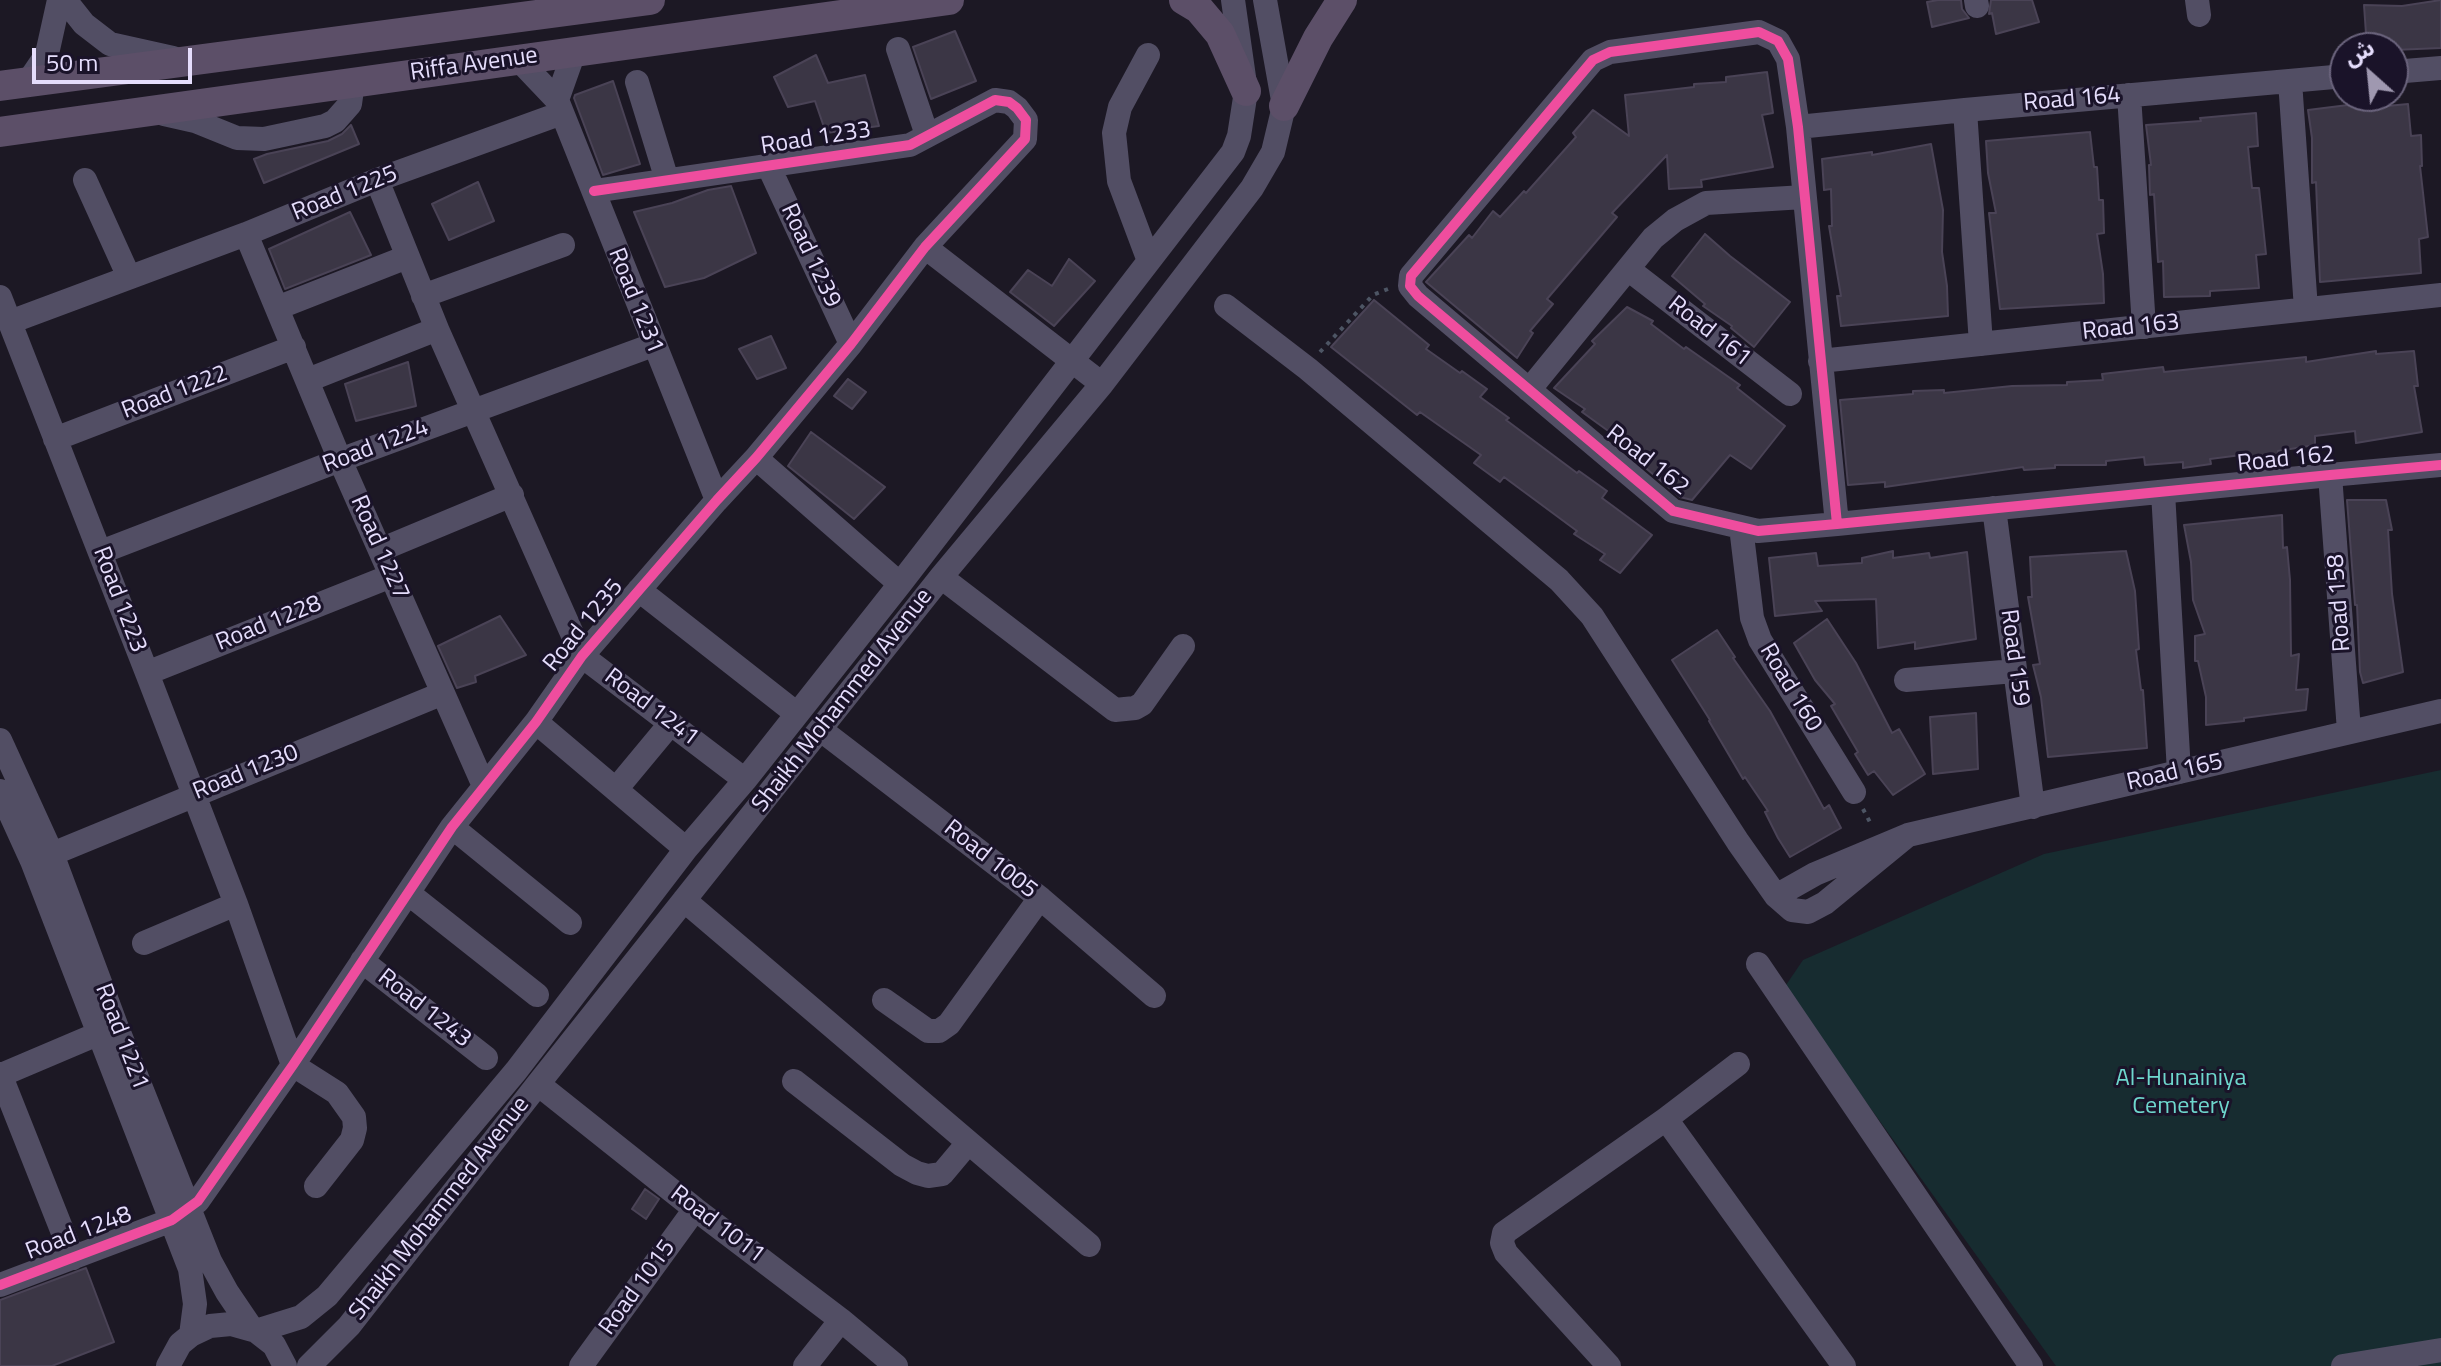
<!DOCTYPE html>
<html>
<head>
<meta charset="utf-8">
<style>
  body { margin:0 }
  #map { position:relative; width:2441px; height:1366px; overflow:hidden; background:#1c1824; font-family:"Titillium Web","Noto Sans Arabic",sans-serif }
  canvas { display:block }
  .north { position:absolute; left:2329px; top:32px; width:80px; height:80px; box-sizing:border-box; background:#1a1329; border:2px solid #6b647d; border-radius:50%; rotate:333deg; font-size:22px; font-weight:700; line-height:32px; text-align:center; color:#e5ddfc }
  .north::after { content:''; display:block; margin:auto; width:28px; height:36px; background:#9f98b0; clip-path:polygon(50% 0,100% 100%,50% 72%,0 100%) }
  .scale { position:absolute; left:32px; top:48px; width:160px; height:36px; box-sizing:border-box; border:4px solid #e5ddfc; border-top:0; padding-left:10px; font-size:24px; line-height:28px; white-space:nowrap; color:#e5ddfc; -webkit-text-stroke:6px #1a1329; paint-order:stroke }
</style>
</head>
<body>
<div id="map">
<canvas width="2441" height="1366"></canvas>
<div class="north">ش</div>
<div class="scale">50 m</div>
</div>
<script>
const c = document.querySelector('canvas').getContext('2d');
c.lineJoin = 'round';
function fillPath(path, color) {
  c.fillStyle = color;
  c.fill(path, 'evenodd');
}
function poly(rows) {
  const path = new Path2D();
  for (const r of rows) {
    path.moveTo(r[0], r[1]);
    for (let i = 2; i < r.length; i += 2) path.lineTo(r[i], r[i + 1]);
  }
  return path;
}
function stroke(path, color, width, dash) {
  c.strokeStyle = color;
  c.lineWidth = width;
  c.lineCap = dash ? 'butt' : 'round';
  c.setLineDash(dash || []);
  c.stroke(path);
}
function drawText(font, color, halo, rows, align = 'center') {
  c.font = font + ' "Titillium Web",sans-serif';
  c.lineWidth = 6;
  c.setLineDash([]);
  c.textBaseline = 'middle';
  c.strokeStyle = halo;
  c.fillStyle = color;
  for (const [text, x, y, turn = 0] of rows) {
    c.save();
    c.translate(x, y);
    c.rotate((+turn || 0) * Math.PI / 180);
    c.textAlign = isNaN(turn) ? turn : align;
    if (halo) c.strokeText(text, 0, 0);
    c.fillText(text, 0, 0);
    c.restore();
  }
}
fillPath(poly([
  [2441,770,2441,1366,2056,1366,1784,988,1803,960,2044,854]
]), '#172c30');
const building = poly([
  [1938,0,1961,0,1962,9,1969,18,1932,27,1927,2,1938,0],
  [1991,0,2032,0,2039,22,1996,34,1992,13,1989,14,1991,0],
  [2441,0,2441,48,2393,50,2393,48,2367,48,2364,5,2402,6,2441,0],
  [955,31,976,81,931,99,913,47,955,31],
  [816,55,828,83,865,75,879,126,826,133,815,101,788,107,774,77,816,55],
  [1767,72,1773,113,1762,115,1773,167,1701,180,1702,187,1669,189,1667,155,1612,213,1617,217,1547,299,1553,304,1530,331,1533,333,1517,358,1426,282,1469,235,1472,238,1493,211,1500,217,1524,191,1526,193,1576,137,1573,133,1593,110,1629,136,1625,95,1694,87,1694,84,1726,82,1726,77,1767,72],
  [613,81,640,164,603,175,574,98,575,95,613,81],
  [2356,104,2356,109,2408,104,2411,136,2421,135,2422,166,2420,166,2428,237,2419,239,2421,273,2320,282,2316,182,2312,183,2312,138,2308,110,2356,104],
  [2256,113,2258,146,2248,147,2252,188,2259,188,2266,254,2256,255,2259,288,2210,291,2210,296,2164,297,2163,261,2158,262,2154,194,2150,195,2149,165,2151,165,2146,125,2201,121,2200,118,2256,113],
  [351,125,359,144,264,183,254,159,267,154,328,141,342,134,351,125],
  [2090,132,2094,167,2097,167,2099,200,2103,200,2104,233,2097,234,2103,274,2104,303,2000,309,1989,213,1996,213,1988,173,1986,141,2090,132],
  [1931,144,1943,210,1942,252,1947,286,1948,316,1841,326,1837,296,1841,296,1829,226,1832,226,1831,189,1824,190,1822,159,1872,152,1872,155,1931,144],
  [478,182,494,221,449,240,432,204,478,182],
  [731,186,756,253,704,278,665,287,634,212,672,203,708,190,731,186],
  [350,212,371,255,285,289,269,249,350,212],
  [1705,234,1730,256,1790,302,1754,347,1731,328,1732,326,1703,306,1705,304,1672,276,1705,234],
  [1069,259,1095,281,1054,326,1010,292,1028,270,1052,286,1069,259],
  [1374,300,1429,345,1426,349,1460,373,1462,371,1487,389,1480,397,1509,418,1506,420,1577,473,1579,471,1607,491,1602,498,1652,535,1620,573,1600,560,1605,554,1574,534,1577,531,1504,477,1500,482,1474,463,1481,455,1420,412,1417,415,1331,347,1374,300],
  [1627,307,1653,321,1651,324,1684,349,1686,347,1740,385,1737,388,1785,426,1751,469,1730,455,1692,500,1680,497,1648,470,1637,460,1639,457,1618,438,1582,412,1585,409,1554,388,1595,344,1592,341,1627,307],
  [771,336,786,368,757,379,739,349,771,336],
  [2376,351,2376,354,2414,351,2418,386,2414,386,2422,432,2356,443,2355,431,2315,436,2315,445,2278,451,2278,457,2249,460,2249,454,2210,459,2211,464,2183,468,2183,462,2145,465,2144,457,2106,461,2106,465,2055,465,2055,468,2024,470,2023,467,1885,487,1885,482,1848,485,1840,400,1913,394,1913,391,1944,390,1944,393,2012,386,2067,385,2067,382,2103,380,2102,374,2163,367,2164,372,2306,357,2306,362,2376,351],
  [408,362,416,406,356,421,345,384,408,362],
  [848,379,866,392,852,409,834,396,848,379],
  [811,432,885,487,854,519,788,466,811,432],
  [2347,500,2386,500,2392,530,2388,530,2392,594,2403,672,2363,683,2360,672,2357,605,2355,605,2347,500],
  [2282,515,2283,548,2287,547,2290,580,2291,656,2299,654,2296,690,2308,689,2306,710,2244,718,2244,721,2206,725,2206,697,2198,661,2195,661,2195,636,2205,634,2193,600,2191,562,2184,525,2282,515],
  [1893,551,1893,558,1929,553,1930,558,1967,552,1976,639,1915,649,1915,642,1878,648,1876,599,1815,601,1822,611,1775,616,1769,558,1816,553,1818,566,1862,563,1862,558,1893,551],
  [2126,551,2135,591,2139,649,2136,650,2141,690,2143,690,2147,748,2048,757,2041,697,2033,665,2040,664,2028,597,2032,597,2030,557,2126,551],
  [500,616,526,655,475,676,476,682,457,688,438,646,500,616],
  [1827,619,1856,663,1892,733,1899,729,1925,774,1893,795,1874,771,1868,775,1855,754,1858,752,1831,706,1835,704,1815,680,1794,643,1827,619],
  [1717,630,1735,657,1733,658,1770,711,1824,809,1829,805,1841,828,1790,857,1778,838,1765,812,1768,811,1745,777,1743,779,1709,721,1710,720,1672,660,1717,630],
  [1976,713,1978,769,1933,774,1930,717,1976,713],
  [645,1189,659,1199,646,1219,632,1209,645,1189],
  [86,1268,114,1342,52,1366,0,1366,0,1300,86,1268]
]);
fillPath(building, '#3b3645');
stroke(building, '#4a4356', 2);
stroke(poly([
  [1320,352,1373,295,1388,289],
  [1863,809,1872,826]
]), '#4d5564', 4, [4, 6]);
stroke(poly([
  [65,0,84,24,110,44,173,58],
  [1976,0,1977,6],
  [2197,0,2199,15],
  [898,49,927,135],
  [1148,55,1120,107,1114,133,1119,181,1149,261],
  [519,60,557,100,717,500],
  [2393,72,2441,68],
  [2290,81,2306,309],
  [28,82,47,54,59,0],
  [637,82,667,180],
  [2129,95,2144,327],
  [557,100,574,52],
  [1965,110,1981,344],
  [164,114,195,121,237,138,264,139,325,126,335,121,350,104,353,82],
  [1798,127,1965,110,2345,76],
  [769,167,851,344],
  [85,180,129,277],
  [377,180,437,329,582,656,745,780],
  [246,234,340,460,484,786],
  [925,247,1102,384],
  [1628,269,1790,394],
  [423,296,563,245],
  [0,297,147,673,236,904,293,1065,337,1093,354,1117,355,1128,352,1140,316,1186],
  [1226,306,1308,369,1559,580,1592,616,1738,842,1776,896,1792,910,1808,912,1825,903,1908,835],
  [277,308,407,257],
  [10,322,246,234,377,180,562,113],
  [1820,361,2441,295],
  [308,380,437,329],
  [1529,390,1653,238,1675,220,1706,203,1804,197],
  [55,439,294,347],
  [756,458,900,584],
  [2330,475,2349,731],
  [2163,492,2179,772],
  [1994,508,2033,807],
  [1837,524,1798,127,1788,59,1778,41,1759,32,1610,52,1593,60,1411,276,1410,286,1418,296,1673,511,1758,531,1837,524,2330,475,2441,465],
  [1741,527,1752,618,1760,640,1854,792],
  [380,550,512,495],
  [101,552,340,460,653,345],
  [941,577,1115,710,1135,708,1142,704,1183,646],
  [639,590,797,714],
  [147,673,391,576],
  [1906,680,2015,671],
  [536,722,686,849],
  [821,730,1040,898,1154,996],
  [0,740,52,854,116,1025,210,1261,227,1292,252,1329],
  [617,788,671,723],
  [0,791,32,861,190,1269,195,1304,191,1335],
  [452,827,570,923],
  [52,854,441,694],
  [408,893,537,995],
  [1776,896,1815,874,1908,835,2441,711],
  [684,900,1089,1245],
  [144,943,236,904],
  [362,961,486,1058],
  [1758,964,2031,1366],
  [884,1000,928,1031,939,1031,949,1024,1040,898],
  [0,1074,73,1258],
  [1,1075,100,1033],
  [794,1081,902,1165,917,1173,928,1176,942,1174,968,1143],
  [538,1084,695,1209,841,1320,896,1366],
  [1666,1119,1844,1366],
  [0,1285,172,1220,198,1201,293,1065,452,827,536,722,582,656,717,500,756,458,851,344,925,247,1025,139,1026,120,1017,108,1009,102,995,100,910,145,594,191],
  [256,1331,301,1317,327,1296,516,1071,686,849,745,780,900,584,1233,152,1239,136,1246,91,1233,0],
  [168,1366,180,1344,191,1335,210,1326,231,1324,256,1331,274,1345,285,1366],
  [309,1366,349,1326,538,1084,941,577,1102,384,1252,188,1273,152,1284,106,1265,0],
  [581,1366,695,1209],
  [805,1366,841,1320],
  [1609,1366,1506,1253,1502,1243,1504,1233,1666,1119,1738,1064],
  [2343,1366,2441,1350]
]), '#524e64', 24);
stroke(poly([
  [1184,0,1199,9,1220,34,1246,91],
  [0,86,650,0],
  [1284,106,1318,38,1342,0],
  [0,132,949,0]
]), '#5c4f68', 30);
stroke(poly([
  [1837,524,1798,127,1788,59,1778,41,1759,32,1610,52,1593,60,1411,276,1410,286,1418,296,1673,511,1758,531,1837,524,2330,475,2441,465],
  [0,1285,172,1220,198,1201,293,1065,452,827,536,722,582,656,717,500,756,458,851,344,925,247,1025,139,1026,120,1017,108,1009,102,995,100,910,145,594,191]
]), '#ef4d9e', 10);
drawText('24px', '#e5ddfc', '#1a1329', [
  ["Riffa Avenue",474,65,-8],
  ["Road 164",2072,100,-5],
  ["Road 1233",816,139,-9],
  ["Road 1225",345,194,-22],
  ["Road 1239",810,256,65],
  ["Road 1231",635,301,68],
  ["Road 163",2131,328,-6],
  ["Road 161",1709,332,38],
  ["Road 1222",175,393,-21],
  ["Road 1224",376,447,-21],
  ["Road 162",2286,460,-6],
  ["Road 162",1647,461,38],
  ["Road 1227",379,548,66],
  ["Road 1223",119,600,69],
  ["Road 158",2340,603,-94],
  ["Road 1228",269,624,-22],
  ["Road 1235",584,626,-51],
  ["Road 159",2014,658,82],
  ["Road 160",1790,688,59],
  ["Shaikh Mohammed Avenue",843,701,-52],
  ["Road 1241",651,708,37],
  ["Road 1230",246,773,-22],
  ["Road 165",2175,773,-13],
  ["Road 1005",990,860,38],
  ["Road 1243",424,1009,38],
  ["Road 1221",121,1037,69],
  ["Shaikh Mohammed Avenue",440,1209,-52],
  ["Road 1011",717,1225,37],
  ["Road 1248",79,1234,-21],
  ["Road 1015",638,1288,-54]
]);
drawText('24px', '#6ed7cd', '#1a1329', [
  ["Al-Hunainiya",2181,1079],
  ["Cemetery",2181,1107]
]);
</script>
</body>
</html>
